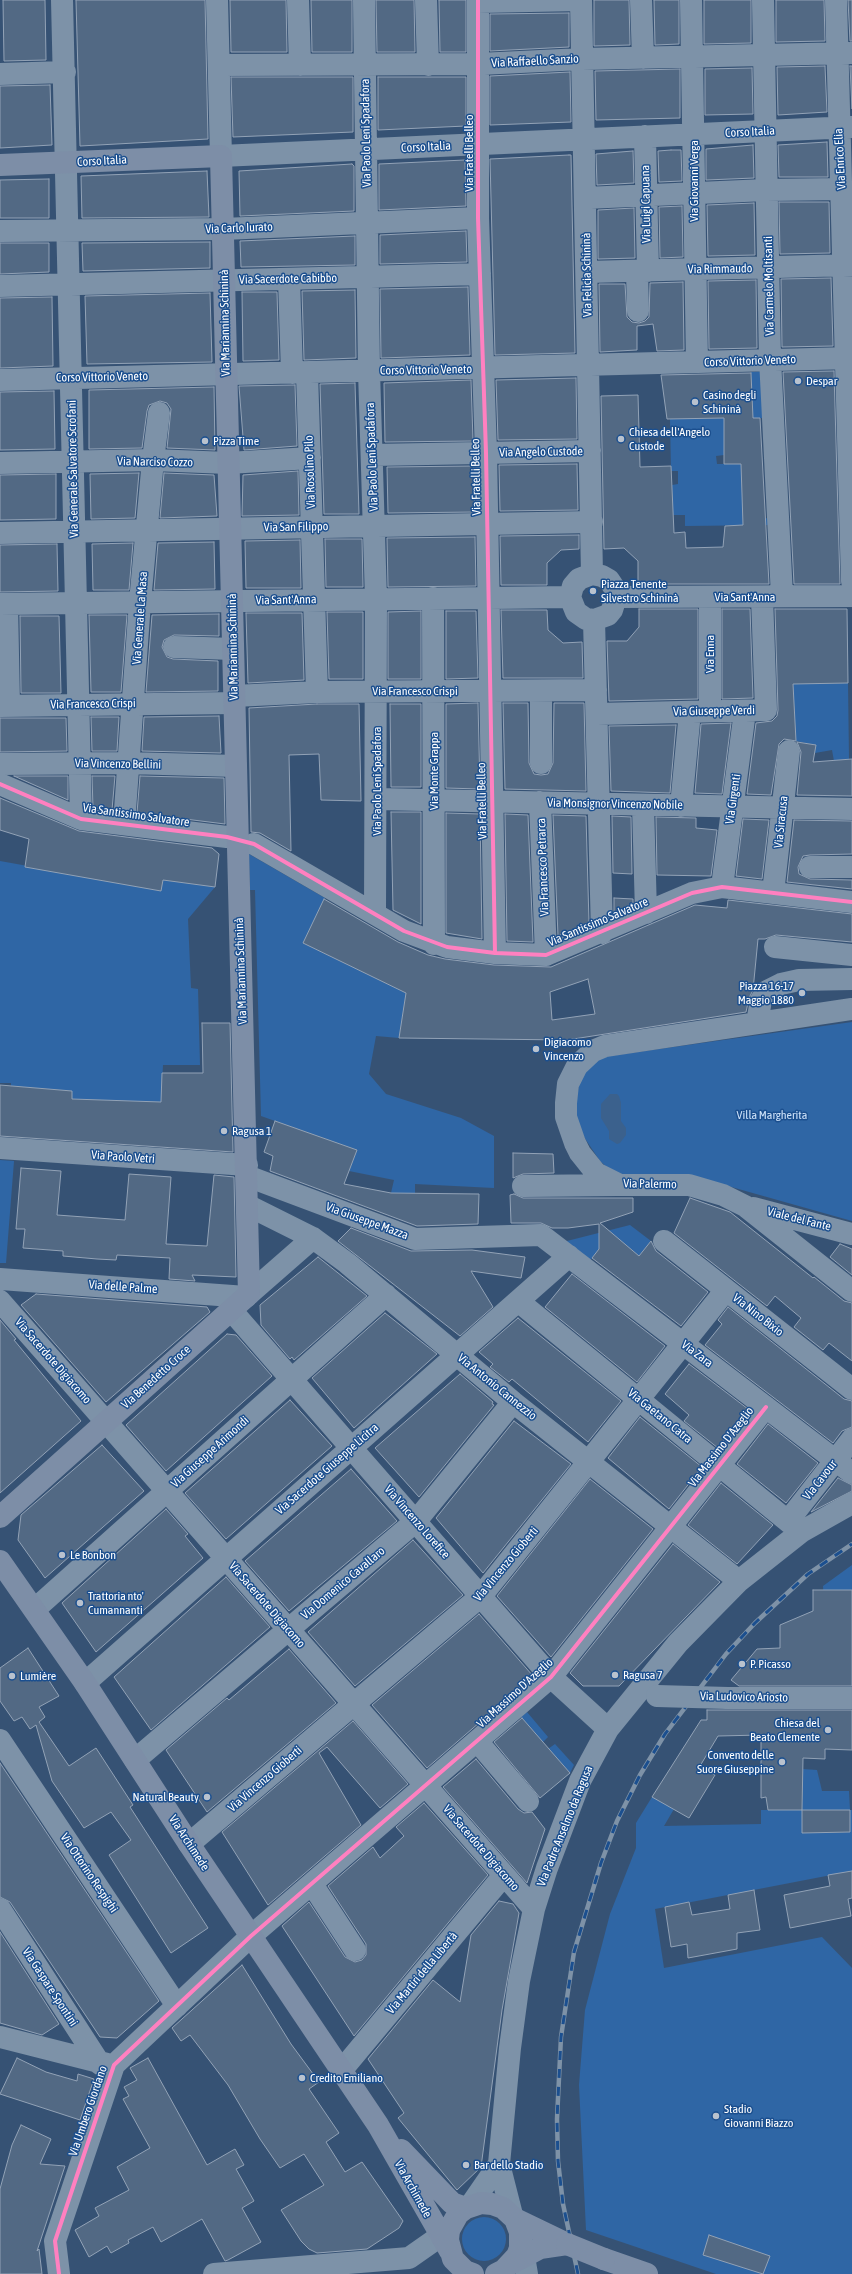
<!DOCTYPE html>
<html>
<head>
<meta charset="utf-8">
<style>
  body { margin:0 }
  canvas { display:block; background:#365274 }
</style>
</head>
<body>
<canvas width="852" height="2274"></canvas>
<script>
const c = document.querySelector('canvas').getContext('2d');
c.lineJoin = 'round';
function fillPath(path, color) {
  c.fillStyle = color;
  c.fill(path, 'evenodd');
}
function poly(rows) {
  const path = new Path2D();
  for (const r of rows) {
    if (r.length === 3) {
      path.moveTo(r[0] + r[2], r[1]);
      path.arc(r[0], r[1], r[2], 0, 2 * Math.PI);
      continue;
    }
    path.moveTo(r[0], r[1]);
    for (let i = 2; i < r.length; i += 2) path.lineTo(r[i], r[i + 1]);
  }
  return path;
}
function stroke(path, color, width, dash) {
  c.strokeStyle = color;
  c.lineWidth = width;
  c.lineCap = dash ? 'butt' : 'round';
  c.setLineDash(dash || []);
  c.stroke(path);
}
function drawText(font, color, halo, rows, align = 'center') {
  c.font = font + ' "Asap Condensed",sans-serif';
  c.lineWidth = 3;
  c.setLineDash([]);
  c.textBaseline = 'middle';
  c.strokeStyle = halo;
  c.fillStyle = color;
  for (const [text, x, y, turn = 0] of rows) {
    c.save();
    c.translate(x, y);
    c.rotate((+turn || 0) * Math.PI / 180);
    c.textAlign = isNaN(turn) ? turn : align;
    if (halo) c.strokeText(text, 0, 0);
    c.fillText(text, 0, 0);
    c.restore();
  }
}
fillPath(poly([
  [768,371,769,418,753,418,751,372],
  [724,418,724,455,716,456,717,464,741,464,743,519,773,518,773,525,685,526,685,515,673,515,672,485,678,484,678,471,671,471,670,419],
  [848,683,849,760,834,761,832,750,815,753,815,745,796,741,793,684],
  [249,854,325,898,303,943,406,993,399,1038,376,1036,369,1074,386,1094,461,1118,494,1136,494,1188,415,1184,415,1194,391,1193,394,1180,349,1171,357,1150,261,1116,255,890,250,890],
  [0,861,161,890,163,880,215,887,188,919,191,988,198,989,200,1065,163,1065,161,1103,72,1099,72,1091,11,1086,11,1083,0,1083],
  [852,1022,852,1221,696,1177,626,1176,610,1170,600,1161,584,1137,577,1121,576,1105,579,1084,588,1068,602,1057],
  [0,1160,14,1161,6,1263,0,1263],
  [630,1225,651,1241,639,1256,602,1245,589,1262,563,1242],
  [852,1565,852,1590,824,1601,823,1586],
  [527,1712,548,1737,543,1742,521,1717],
  [555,1744,574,1765,570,1773,548,1749],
  [803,1769,817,1770,822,1791,849,1791,850,1810,852,1810,852,1871,655,1909,664,1968,822,1937,852,1968,852,2274,716,2274,586,2230,579,2085,585,2010,610,1914,636,1848,636,1823,652,1797,674,1809,664,1826,761,1824,761,1810,802,1810],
  [802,1810,849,1810,850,1832,802,1833],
  [484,2239,22]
]), '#2f66a5');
fillPath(poly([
  [610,1094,617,1094,619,1096,621,1103,621,1121,626,1128,626,1135,620,1143,617,1144,609,1139,609,1131,601,1118,601,1104]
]), '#3b618d');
const building = poly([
  [3,0,45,0,46,60,4,61,3,0],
  [76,0,205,0,208,139,80,146,76,0],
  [230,0,286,0,287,52,231,52,230,0],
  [311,0,352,0,352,52,312,52,311,0],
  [376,0,414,0,415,52,377,52,376,0],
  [439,0,466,0,466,52,440,52,439,0],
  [594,0,629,0,630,45,594,46,594,0],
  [654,0,679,0,679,44,655,45,654,0],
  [704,0,751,0,751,43,704,44,704,0],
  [776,0,824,0,825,41,776,42,776,0],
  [848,0,852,0,852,41,850,41,848,0],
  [569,13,569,47,490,51,490,14,569,13],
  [825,66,827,112,778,115,777,67,825,66],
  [850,66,852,66,852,109,850,66],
  [752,68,753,114,705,115,705,69,752,68],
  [680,69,680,118,596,120,595,71,680,69],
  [570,72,571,122,490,125,490,76,570,72],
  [231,77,353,77,353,132,233,137,231,77],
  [378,77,466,77,466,126,378,130,378,77],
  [50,85,52,145,0,148,0,86,50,85],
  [827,142,828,177,779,177,778,145,827,142],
  [753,145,754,178,706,180,706,149,753,145],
  [671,150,681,150,682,181,659,182,658,151,671,150],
  [633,151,634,183,597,185,596,154,633,151],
  [569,155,571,155,575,353,495,355,490,159,569,155],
  [465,160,466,206,379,210,379,164,465,160],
  [352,164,354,166,354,211,240,216,239,171,352,164],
  [207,171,209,217,82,218,81,176,207,171],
  [49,179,49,218,0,218,0,180,49,179],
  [779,202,829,202,830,253,780,254,779,202],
  [754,203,755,255,708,256,707,205,754,203],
  [682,206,683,257,660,258,659,207,682,206],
  [634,208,635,258,598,259,598,210,634,208],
  [466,231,467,262,380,264,380,235,466,231],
  [355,236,355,265,241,267,240,241,355,236],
  [210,242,210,268,83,271,82,243,210,242],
  [0,243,49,243,49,272,0,274,0,243],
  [831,278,833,346,782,347,781,279,831,278],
  [756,280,757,348,709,349,708,281,756,280],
  [683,282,684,350,657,351,653,324,637,326,637,350,600,352,599,284,625,284,627,317,632,322,639,323,645,321,649,317,650,283,683,282],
  [468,287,470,355,381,358,380,289,468,287],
  [355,290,356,358,304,360,302,291,355,290],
  [242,292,277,292,279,360,243,361,242,292],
  [210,293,212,362,87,364,85,296,210,293],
  [52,297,53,366,0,368,0,298,52,297],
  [834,371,840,584,794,584,783,372,834,371],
  [751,373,753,418,760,418,769,584,638,584,638,561,624,548,604,549,601,396,638,395,640,467,671,466,674,533,685,532,686,548,723,547,725,526,743,525,741,464,724,464,724,418,667,419,661,375,751,373],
  [576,378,577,439,498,440,496,380,576,378],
  [471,380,473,441,385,442,384,383,471,380],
  [355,383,359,514,324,514,320,384,355,383],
  [295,385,297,446,244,450,239,386,295,385],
  [214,387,215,450,167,448,171,409,167,403,160,401,149,405,147,411,142,448,89,449,89,390,214,387],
  [54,391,55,449,0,450,0,392,54,391],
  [577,464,578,510,500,511,499,465,577,464],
  [474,466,475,512,388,513,387,467,474,466],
  [298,471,299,515,242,516,243,475,298,471],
  [139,473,135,518,91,519,90,474,139,473],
  [164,473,214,475,217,516,160,518,164,473],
  [56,474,56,519,0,520,0,475,56,474],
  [579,535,579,549,561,550,547,563,547,585,501,585,500,536,579,535],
  [475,537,476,586,388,587,387,538,475,537],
  [325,539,362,539,363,587,326,587,325,539],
  [300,540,301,588,246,588,245,541,300,540],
  [214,542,215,589,154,590,158,543,214,542],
  [133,543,129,590,93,590,92,544,133,543],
  [57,544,58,591,0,592,0,545,57,544],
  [639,609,698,609,698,699,609,701,607,641,627,641,639,627,639,609],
  [722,609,750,609,753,698,722,699,722,609],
  [775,609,847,609,848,683,793,684,796,741,784,739,779,744,771,795,747,794,756,723,772,721,777,716,778,710,775,609],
  [501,610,547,610,548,630,563,643,582,642,583,678,503,678,501,610],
  [421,611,421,679,388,679,388,612,421,611],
  [446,611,476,611,478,678,446,679,446,611],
  [327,612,363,612,363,679,329,679,327,612],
  [246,613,302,613,304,680,248,683,246,613],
  [219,614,219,636,174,635,164,640,162,647,167,657,173,659,218,661,218,691,146,692,152,615,219,614],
  [89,615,127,615,121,692,91,692,89,615],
  [20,616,59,616,61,693,21,693,20,616],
  [478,703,480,789,446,788,446,704,478,703],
  [503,703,528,703,529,763,534,774,541,775,548,774,553,763,554,703,584,703,586,791,505,789,503,703],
  [317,704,359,704,361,801,321,800,319,754,289,755,291,851,260,833,251,832,249,708,317,704],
  [390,704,421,704,421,787,391,787,390,704],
  [219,716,221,753,142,751,144,717,219,716],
  [91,717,119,717,117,751,92,751,91,717],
  [0,718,66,718,67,751,0,752,0,718],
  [731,723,722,794,695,793,701,724,731,723],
  [676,725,670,793,611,791,609,726,676,725],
  [797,742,816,745,813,762,852,759,852,796,797,795,801,752,797,742],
  [14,776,68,776,68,800,14,776],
  [92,776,115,776,112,810,93,808,92,776],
  [140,776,224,778,225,824,137,813,140,776],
  [0,798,79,831,212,848,219,854,215,887,163,880,161,891,25,867,29,839,0,830,0,798],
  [391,812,421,812,421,924,393,910,391,812],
  [446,813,480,814,482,939,446,933,446,813],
  [505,814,528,815,533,942,507,941,505,814],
  [553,815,586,816,589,923,558,936,553,815],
  [612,816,631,817,632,874,613,873,612,816],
  [656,817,696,818,696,828,717,830,711,876,657,875,656,817],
  [743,819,769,820,762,879,736,876,743,819],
  [794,820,852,821,852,854,810,855,803,856,798,867,799,874,810,879,852,880,852,889,787,882,794,820],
  [614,898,633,899,633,904,614,913,614,898],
  [324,899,398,942,428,955,445,959,494,965,551,967,695,905,727,908,728,900,852,914,852,942,776,935,765,939,758,939,753,990,749,998,746,1012,567,1040,399,1038,406,993,303,943,324,899],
  [588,979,595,1014,552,1020,550,992,588,979],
  [202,1023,230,1023,233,1152,0,1136,0,1085,72,1091,72,1099,161,1102,162,1073,203,1073,202,1023],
  [275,1121,357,1150,344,1184,391,1193,479,1194,478,1224,417,1226,270,1171,273,1156,264,1152,275,1121],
  [513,1153,553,1154,554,1173,523,1174,513,1178,513,1153],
  [21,1168,61,1171,57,1215,125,1220,129,1174,171,1177,166,1244,207,1246,214,1175,234,1177,236,1277,192,1275,195,1281,169,1279,170,1258,117,1255,116,1260,97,1259,63,1256,63,1251,23,1248,25,1229,16,1229,21,1168],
  [514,1194,523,1198,633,1198,633,1212,600,1223,639,1256,651,1241,656,1251,708,1292,681,1326,592,1258,599,1249,599,1224,568,1228,552,1228,541,1223,511,1223,510,1195,514,1194],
  [690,1198,730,1212,813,1278,814,1277,844,1301,852,1303,852,1361,829,1343,823,1350,794,1327,801,1318,775,1296,767,1306,674,1233,690,1198],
  [351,1228,411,1251,472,1250,525,1257,521,1278,471,1271,493,1307,460,1336,338,1241,351,1228],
  [840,1244,852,1249,852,1275,830,1257,840,1244],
  [318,1257,367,1296,294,1360,292,1357,290,1359,261,1325,260,1305,318,1257],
  [572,1274,665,1346,637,1382,545,1307,572,1274],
  [36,1294,207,1307,210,1312,106,1402,21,1305,36,1294],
  [728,1307,844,1399,852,1401,852,1427,842,1431,833,1443,705,1345,722,1324,718,1320,728,1307],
  [385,1313,437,1354,354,1428,312,1378,385,1313],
  [518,1318,621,1401,588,1442,512,1379,509,1382,490,1367,493,1364,479,1352,518,1318],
  [0,1320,16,1339,14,1340,81,1421,0,1493,0,1320],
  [227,1334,236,1335,272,1376,166,1471,126,1425,227,1334],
  [689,1364,748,1409,718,1448,684,1421,689,1415,665,1394,689,1364],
  [460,1374,493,1402,492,1404,494,1405,419,1497,375,1448,460,1374],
  [290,1400,332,1446,226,1539,185,1493,290,1400],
  [640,1417,702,1467,669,1509,608,1458,640,1417],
  [514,1421,571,1464,483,1573,436,1518,514,1421],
  [768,1424,818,1463,786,1503,737,1464,768,1424],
  [102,1445,144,1491,45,1578,18,1540,21,1515,102,1445],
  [351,1469,397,1521,289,1611,245,1561,351,1469],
  [838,1478,852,1485,852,1491,811,1512,838,1478],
  [590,1479,653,1529,551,1657,497,1596,590,1479],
  [721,1483,773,1525,737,1564,688,1525,721,1483],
  [166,1509,188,1534,185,1536,203,1558,96,1652,62,1603,166,1509],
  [413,1540,463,1595,355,1686,308,1632,413,1540],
  [673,1544,720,1582,619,1686,583,1686,570,1673,673,1544],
  [226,1577,270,1627,151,1730,114,1677,226,1577],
  [813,1590,852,1590,852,1686,739,1686,731,1680,757,1649,780,1648,780,1625,813,1611,813,1590],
  [479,1614,533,1676,427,1768,372,1705,479,1614],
  [28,1648,59,1696,39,1707,45,1717,39,1722,69,1766,96,1748,133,1805,130,1807,208,1928,171,1953,109,1855,131,1840,111,1812,84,1828,52,1781,36,1725,30,1729,22,1717,14,1721,0,1701,0,1668,28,1648],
  [289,1649,336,1703,207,1812,166,1750,227,1698,229,1700,289,1649],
  [707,1710,852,1710,852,1750,825,1749,825,1759,803,1758,802,1810,768,1810,766,1797,761,1798,761,1735,718,1736,700,1766,715,1775,689,1818,652,1797,701,1720,707,1720,707,1710],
  [522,1718,570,1773,540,1798,494,1742,522,1718],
  [353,1721,408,1784,380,1808,327,1747,319,1753,361,1825,268,1905,222,1832,353,1721],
  [476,1759,518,1809,524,1813,532,1812,545,1829,527,1883,443,1787,476,1759],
  [0,1763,159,2001,117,2038,100,2037,10,1902,0,1897,0,1763],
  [424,1803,488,1875,354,2036,282,1926,309,1902,345,1957,355,1962,362,1960,366,1955,366,1944,328,1886,373,1847,380,1858,404,1836,396,1827,424,1803],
  [802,1810,850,1810,850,1832,802,1833,802,1810],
  [852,1871,852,1898,848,1899,851,1916,790,1928,784,1895,830,1886,828,1875,852,1871],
  [754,1890,760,1930,737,1933,737,1949,688,1958,687,1944,671,1947,665,1907,689,1902,692,1915,730,1909,728,1895,754,1890],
  [499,1901,513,1904,519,1913,502,2010,481,2167,457,2190,398,2118,404,2113,368,2059,433,1980,460,2002,471,1935,499,1901],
  [0,1932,59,2024,42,2035,0,2023,0,1932],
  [242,1965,291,2044,319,2082,309,2089,339,2133,326,2142,345,2172,362,2162,403,2221,399,2228,367,2249,317,2253,309,2249,301,2241,281,2210,324,2185,304,2154,280,2168,260,2139,228,2085,190,2035,181,2041,172,2028,242,1965],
  [17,2058,46,2072,77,2081,78,2074,94,2079,80,2120,0,2094,17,2058],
  [148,2058,207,2165,235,2149,244,2165,236,2169,254,2201,242,2208,261,2242,228,2260,225,2261,202,2219,161,2242,153,2227,128,2240,129,2243,111,2253,107,2246,89,2257,75,2230,99,2216,95,2208,129,2190,117,2167,150,2148,123,2099,129,2096,124,2087,137,2080,130,2068,148,2058],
  [21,2125,51,2139,40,2164,65,2166,37,2251,39,2249,42,2274,0,2274,0,2189,12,2145,21,2125],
  [709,2235,770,2256,763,2274,703,2255,709,2235]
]);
fillPath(building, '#526984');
stroke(building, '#92a2b6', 1);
stroke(poly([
  [62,0,81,819],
  [217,0,221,156,852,127],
  [298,0,300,65],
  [364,0,369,371,376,599,375,914],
  [426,0,428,65],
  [478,0,478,218,486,453,495,953],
  [581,0,592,574],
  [641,0,643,58],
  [691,0,697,362],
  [763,0,770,359,782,596],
  [836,0,852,581],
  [478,2,581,0],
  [219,65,479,64,582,59,852,53],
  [0,74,65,72],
  [645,136,648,271],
  [585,198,766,190,841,189],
  [0,231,223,229,478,218],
  [637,271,638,311],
  [587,272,852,265],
  [289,279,292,373],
  [0,286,480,274],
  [307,373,317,692],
  [0,380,852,358],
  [372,455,590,451],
  [0,463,153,460,228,463,310,458],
  [0,533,592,522],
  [570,597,573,586,579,579,592,574,602,576,609,580,615,589,616,597],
  [710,597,710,711],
  [433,598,434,944],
  [0,604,570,597,576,612,586,619,594,620,608,615,612,610,616,597,852,596],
  [7,604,9,705],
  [594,620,602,933],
  [174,647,233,649],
  [541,691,541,763],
  [234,696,317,692,596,690],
  [0,706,234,703],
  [597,714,766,710,762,597],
  [0,764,128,763,236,766],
  [0,784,81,819,227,837],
  [377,799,852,809],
  [540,802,546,955],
  [643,805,646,913],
  [681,806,690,712],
  [124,824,140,602,153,460,159,413],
  [254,844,404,931,447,947,495,953,546,955,692,893,722,887,852,902],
  [810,867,852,867],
  [722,887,745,711],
  [773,893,789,751],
  [775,947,852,955],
  [852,1009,605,1046,593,1051,577,1066,568,1084,566,1103,566,1117,575,1143,580,1153,596,1173,620,1185,689,1185,723,1195,745,1206,852,1291],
  [757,1023,761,1000,767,991,781,984,799,980,852,979],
  [0,1148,247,1165],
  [247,1176,415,1239,541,1235,852,1473],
  [523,1186,617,1185],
  [247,1205,313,1238,347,1263,513,1402,739,1581],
  [753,1208,852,1234],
  [664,1241,852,1389],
  [0,1279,246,1297],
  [249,1294,313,1238],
  [0,1301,534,1909],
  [518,1301,801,1532],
  [231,1310,551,1677,608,1729],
  [788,1521,852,1439],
  [35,1609,386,1295],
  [85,1683,569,1256],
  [728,1698,852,1698],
  [0,1740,177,2006],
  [477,1741,528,1801],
  [135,1760,416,1521,513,1402],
  [189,1844,481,1596,726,1290],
  [312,1884,355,1950],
  [0,1909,100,2064],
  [0,2037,107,2064],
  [341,2071,504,1875],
  [470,2206,499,2164],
  [512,2215,499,2164,510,2048,519,1981,534,1909,547,1868,580,1781,608,1729,678,1643,739,1581,801,1532,852,1503],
  [521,2239,527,2274],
  [59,2274,55,2241,114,2065,251,1936,551,1677,766,1407],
  [214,2274,409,2258,449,2230]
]), '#7d92a8', 22);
stroke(poly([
  [0,165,221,156,249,1294,0,1517],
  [0,1561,85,1683,189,1844,378,2125,450,2251],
  [401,2150,452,2203,466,2208],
  [515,2219,567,2244],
  [604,2259,647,2274],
  [512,2263,540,2248,567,2244],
  [473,2274,465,2271,453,2259,448,2240,449,2230,458,2214,466,2208,481,2203,492,2204,503,2208,515,2219,520,2232,520,2248,517,2256,504,2270,496,2274]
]), '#7d8ea7', 22);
const rail = poly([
  [578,2274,563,2204,558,2161,557,2119,561,2037,574,1952,601,1863,617,1821,640,1775,665,1734,726,1654,755,1623,808,1574,852,1544]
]);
stroke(rail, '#7e92a7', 4.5);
stroke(rail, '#1b4f8f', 3, [9]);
stroke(poly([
  [657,1696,728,1698]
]), '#7d92a8', 22);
stroke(poly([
  [567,2244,604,2259]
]), '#7d8ea7', 22);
stroke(poly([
  [478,0,478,218,486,453,495,953],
  [0,784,81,819,227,837,254,844,404,931,447,947,495,953,546,955,692,893,722,887,852,902],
  [59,2274,55,2241,114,2065,251,1936,551,1677,766,1407]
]), '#ff80c0', 4);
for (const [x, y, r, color] of [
  [798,381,4,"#b9c2ce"],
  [695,402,4,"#b9c2ce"],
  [621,439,4,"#b9c2ce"],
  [205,441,4,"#b9c2ce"],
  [593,591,4,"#b9c2ce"],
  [802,993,4,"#b9c2ce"],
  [536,1049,4,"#b9c2ce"],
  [224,1131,4,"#b9c2ce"],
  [62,1555,4,"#b9c2ce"],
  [80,1603,4,"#b9c2ce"],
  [742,1664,4,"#b9c2ce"],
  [615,1675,4,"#b9c2ce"],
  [12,1676,4,"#b9c2ce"],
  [828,1730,4,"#b9c2ce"],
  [782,1762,4,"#b9c2ce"],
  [207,1797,4,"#b9c2ce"],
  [302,2078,4,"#b9c2ce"],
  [716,2116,4,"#b9c2ce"],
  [466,2165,4,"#b9c2ce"]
]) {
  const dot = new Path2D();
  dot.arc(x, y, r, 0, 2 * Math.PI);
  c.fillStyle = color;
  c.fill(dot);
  stroke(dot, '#1b4f8f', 1.5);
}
drawText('12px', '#fff', '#1b4f8f', [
  ["Via Raffaello Sanzio",535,61,-3],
  ["Corso Italia",750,132,-3],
  ["Via Paolo Leni Spadafora",366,133,-91],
  ["Corso Italia",426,147,-3],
  ["Via Fratelli Belleo",469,153,-90],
  ["Via Enrico Elia",840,159,-93],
  ["Corso Italia",102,161,-3],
  ["Via Giovanni Verga",694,181,-90],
  ["Via Luigi Capuana",646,204,-91],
  ["Via Carlo Iurato",239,228,-2],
  ["Via Rimmaudo",720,269,-1],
  ["Via Felicia Schininà",587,275,-91],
  ["Via Sacerdote Cabibbo",288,279,-1],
  ["Via Carmelo Moltisanti",769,286,-91],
  ["Via Mariannina Schininà",225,323,-91],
  ["Corso Vittorio Veneto",750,361,-2],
  ["Corso Vittorio Veneto",426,370,-1],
  ["Corso Vittorio Veneto",102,377,-1],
  ["Via Angelo Custode",541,452,-1],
  ["Via Paolo Leni Spadafora",372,457,-92],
  ["Via Narciso Cozzo",155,462,1],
  ["Via Generale Salvatore Scrofani",73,469,-91],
  ["Via Rosolino Pilo",310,472,-92],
  ["Via Fratelli Belleo",476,477,-91],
  ["Via San Filippo",296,527,-1],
  ["Via Sant'Anna",745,597],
  ["Via Sant'Anna",286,600,-1],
  ["Via Generale La Masa",140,618,-86],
  ["Via Mariannina Schininà",233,647,-91],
  ["Via Enna",710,654,-90],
  ["Via Francesco Crispi",415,691],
  ["Via Francesco Crispi",93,704,-1],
  ["Via Giuseppe Verdi",714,711,-1],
  ["Via Vincenzo Bellini",118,764,1],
  ["Via Monte Grappa",434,771,-90],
  ["Via Paolo Leni Spadafora",377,781,-90],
  ["Via Girgenti",733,799,-82],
  ["Via Fratelli Belleo",482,801,-91],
  ["Via Monsignor Vincenzo Nobile",615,804,1],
  ["Via Santissimo Salvatore",136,815,8],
  ["Via Siracusa",781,822,-84],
  ["Via Francesco Petrarca",543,867,-92],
  ["Via Santissimo Salvatore",598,922,-23],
  ["Via Mariannina Schininà",241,971,-92],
  ["Via Paolo Vetri",123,1157,4],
  ["Via Palermo",650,1184,1],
  ["Viale del Fante",799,1219,14],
  ["Via Giuseppe Mazza",367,1221,20],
  ["Via delle Palme",123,1287,4],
  ["Via Nino Bixio",758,1315,38],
  ["Via Zara",697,1354,37],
  ["Via Sacerdote Digiacomo",53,1361,49],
  ["Via Benedetto Croce",156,1377,-42],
  ["Via Antonio Cannezzio",497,1387,39],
  ["Via Gaetano Catra",660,1416,39],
  ["Via Massimo D'Azeglio",721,1447,-52],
  ["Via Giuseppe Arimondi",210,1452,-42],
  ["Via Sacerdote Giuseppe Licitra",327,1469,-41],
  ["Via Cavour",820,1480,-52],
  ["Via Vincenzo Lorefice",417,1522,49],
  ["Via Vincenzo Gioberti",506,1564,-50],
  ["Via Domenico Cavallaro",343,1583,-40],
  ["Via Sacerdote Digiacomo",267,1605,49],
  ["Via Massimo D'Azeglio",515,1693,-42],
  ["Via Ludovico Ariosto",744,1697,1],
  ["Via Vincenzo Gioberti",265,1779,-41],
  ["Via Padre Anselmo da Ragusa",565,1826,-68],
  ["Via Archimede",189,1843,57],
  ["Via Sacerdote Digiacomo",481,1848,49],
  ["Via Ottorino Respighi",89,1873,56],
  ["Via Martiri della Libertà",422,1973,-50],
  ["Via Gaspare Spontini",50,1987,57],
  ["Via Umbero Giordano",88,2111,-71],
  ["Via Archimede",413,2189,61]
]);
drawText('12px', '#fff', '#1b4f8f', [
  ["Despar",806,381],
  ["Casino degli",703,395],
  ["Schininà",703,409],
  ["Chiesa dell'Angelo",629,432],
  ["Custode",629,446],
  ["Pizza Time",213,441],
  ["Piazza Tenente",601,584],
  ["Silvestro Schininà",601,598],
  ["Piazza 16-17",794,986,"right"],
  ["Maggio 1880",794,1000,"right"],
  ["Digiacomo",544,1042],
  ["Vincenzo",544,1056],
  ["Ragusa 1",232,1131],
  ["Le Bonbon",70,1555],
  ["Trattoria nto'",88,1596],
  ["Cumannanti",88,1610],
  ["P. Picasso",750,1664],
  ["Ragusa 7",623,1675],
  ["Lumière",20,1676],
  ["Chiesa del",820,1723,"right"],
  ["Beato Clemente",820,1737,"right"],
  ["Convento delle",774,1755,"right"],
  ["Suore Giuseppine",774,1769,"right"],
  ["Natural Beauty",199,1797,"right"],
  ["Credito Emiliano",310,2078],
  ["Stadio",724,2109],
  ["Giovanni Biazzo",724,2123],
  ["Bar dello Stadio",474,2165]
], 'left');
drawText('12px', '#cfe3fa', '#1b4f8f', [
  ["Villa Margherita",772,1115]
]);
</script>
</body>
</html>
